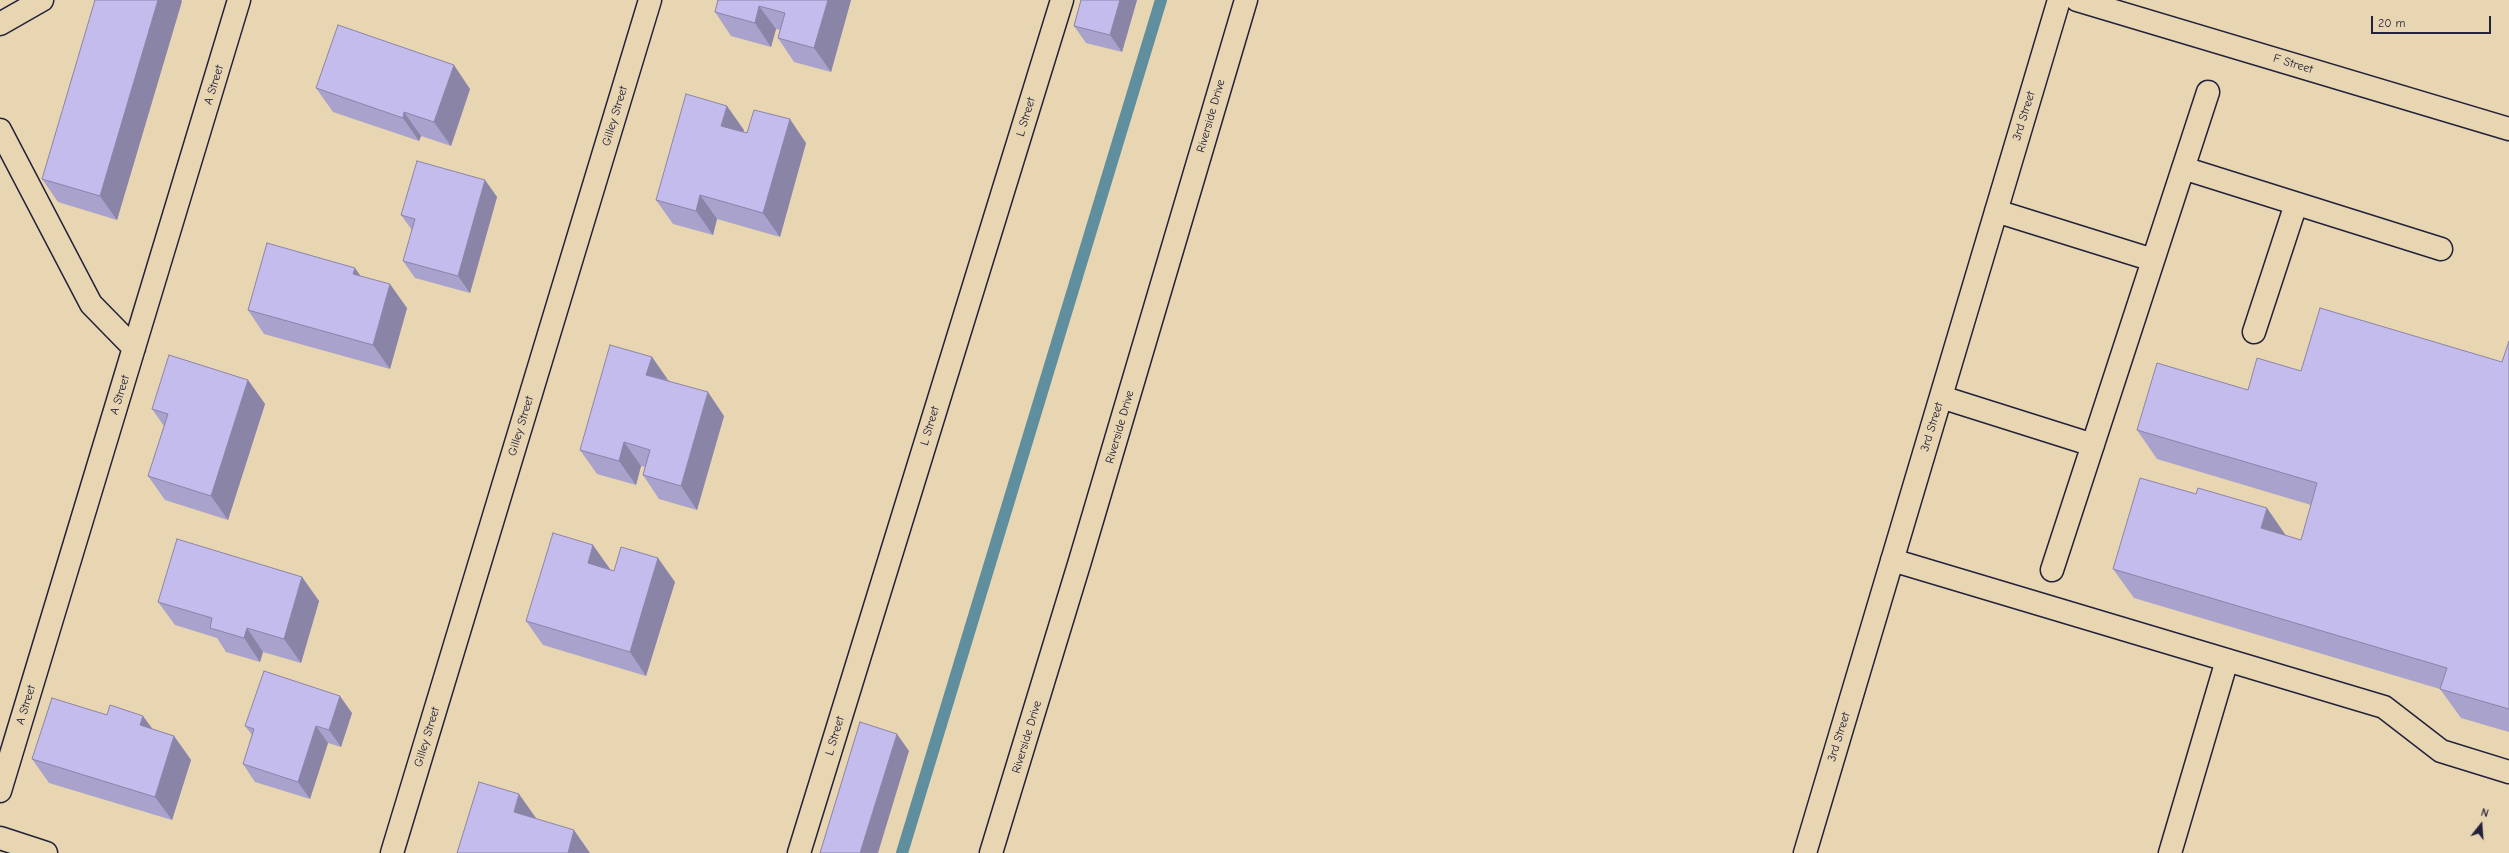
<!DOCTYPE html>
<html>
<head>
<meta charset="utf-8">
<style>
  body { margin:0 }
  #map { position:relative; width:2509px; height:853px; overflow:hidden; background:#e8d5b2; font-family:"Comic Neue",sans-serif }
  canvas { display:block }
  .north { position:absolute; left:2461px; top:805px; width:40px; height:40px; -webkit-text-stroke:3px #e8d5b2; paint-order:stroke; rotate:17deg; font-size:11px; font-weight:700; line-height:16px; text-align:center; color:#22223b }
  .north::after { content:''; display:block; margin:auto; width:14px; height:18px; background:#22223b; clip-path:polygon(50% 0,100% 100%,50% 72%,0 100%) }
  .scale { position:absolute; left:2371px; top:16px; width:120px; height:18px; box-sizing:border-box; border:2px solid #22223b; border-top:0; padding-left:5px; font-size:12px; line-height:14px; white-space:nowrap; color:#22223b; -webkit-text-stroke:3px #e8d5b2; paint-order:stroke }
</style>
</head>
<body>
<div id="map">
<canvas width="2509" height="853"></canvas>
<div class="north">N</div>
<div class="scale">20 m</div>
</div>
<script>
const c = document.querySelector('canvas').getContext('2d');
c.lineJoin = 'round';
function poly(rows) {
  const path = new Path2D();
  for (const r of rows) {
    path.moveTo(r[0], r[1]);
    for (let i = 2; i < r.length; i += 2) path.lineTo(r[i], r[i + 1]);
  }
  return path;
}
function stroke(path, color, width, dash) {
  c.strokeStyle = color;
  c.lineWidth = width;
  c.lineCap = dash ? 'butt' : 'round';
  c.setLineDash(dash || []);
  c.stroke(path);
}
function fillPath(path, color) {
  c.fillStyle = color;
  c.fill(path, 'evenodd');
}
function drawText(font, color, halo, rows, align = 'center') {
  c.font = font + ' "Comic Neue",sans-serif';
  c.lineWidth = 3;
  c.setLineDash([]);
  c.textBaseline = 'middle';
  c.strokeStyle = halo;
  c.fillStyle = color;
  for (const [text, x, y, turn = 0] of rows) {
    c.save();
    c.translate(x, y);
    c.rotate((+turn || 0) * Math.PI / 180);
    c.textAlign = isNaN(turn) ? turn : align;
    if (halo) c.strokeText(text, 0, 0);
    c.fillText(text, 0, 0);
    c.restore();
  }
}
stroke(poly([
  [902,853,1161,0]
]), '#5f8f9f', 12);
const minor = poly([
  [2077,0,2509,129],
  [0,24,42,0],
  [0,130,91,304,134,348],
  [2183,168,2441,249],
  [1996,211,2153,260],
  [2254,332,2296,204],
  [1941,397,2093,445],
  [1892,560,2384,707,2441,751,2509,772],
  [2052,570,2208,92],
  [0,791,239,0],
  [0,838,46,853],
  [392,853,650,0],
  [799,853,1062,0],
  [991,853,1080,561,1246,0],
  [1805,853,2059,0],
  [2170,853,2227,660]
]);
stroke(minor, '#22223b', 25);
stroke(minor, '#e8d5b2', 22);
fillPath(poly([
  [718,0,851,0,831,72,794,62,778,38,780,30,776,29,771,47,731,36,715,12],
  [1081,0,1137,0,1122,52,1086,43,1074,26],
  [182,1,117,220,58,202,42,179],
  [316,88,470,89,451,146,421,136,419,141,333,112],
  [744,130,743,132,747,133,806,143,780,237,717,219,713,235,673,224,656,200],
  [485,180,497,197,470,293,415,278,403,261,412,230,401,215],
  [360,276,407,308,390,369,264,334,248,310],
  [2509,341,2509,732,2461,718,2440,689,2134,598,2113,569,2196,494,2285,535,2301,540,2311,505,2157,459,2137,430,2301,371,2502,362],
  [652,357,668,380,724,416,697,510,659,499,643,475,645,467,641,466,636,485,597,474,580,450],
  [248,380,265,404,228,520,165,500,148,476,164,426,152,409],
  [610,569,610,570,614,571,675,582,646,676,543,645,526,621],
  [302,577,319,601,301,663,263,652,260,662,226,652,217,638,175,625,158,602],
  [352,713,341,747,328,743,310,799,255,782,243,764,252,735,245,726],
  [153,729,174,736,191,760,172,820,49,783,32,759]
]), '#a9a2cd');
fillPath(poly([
  [158,0,181,0,182,1,117,220,100,196],
  [828,0,851,0,831,72,814,48],
  [1120,0,1137,0,1122,52,1110,35],
  [759,6,776,29,771,47,755,23],
  [454,65,470,89,451,146,434,122],
  [727,106,744,130,738,149,721,126],
  [404,112,421,136,419,141,403,118],
  [790,119,806,143,780,237,763,213],
  [485,180,497,197,470,293,458,276],
  [700,195,717,219,713,235,696,211],
  [355,268,372,292,353,274],
  [390,284,407,308,390,369,373,345],
  [652,357,668,380,646,375],
  [248,380,265,404,228,520,211,496],
  [708,392,724,416,697,510,681,486],
  [624,442,641,466,636,485,619,461],
  [2267,508,2287,537,2261,528],
  [593,545,610,569,605,587,588,563],
  [658,558,675,582,646,676,630,652],
  [302,577,319,601,301,663,284,639],
  [247,628,263,652,260,662,244,638],
  [340,696,352,713,341,747,329,730],
  [143,716,160,739,140,725],
  [316,726,328,743,310,799,298,782],
  [897,734,909,751,878,853,860,853],
  [174,736,191,760,172,820,155,797],
  [519,794,536,818,531,836,514,812],
  [574,830,590,853,568,853]
]), '#8a84a7');
const building = poly([
  [95,0,158,0,100,196,42,179,95,0],
  [718,0,828,0,814,48,778,38,785,13,759,6,755,23,715,12,718,0],
  [1081,0,1120,0,1110,35,1074,26,1081,0],
  [338,25,454,65,434,122,404,112,403,118,316,88,338,25],
  [686,94,727,106,721,126,747,133,754,110,790,119,763,213,700,195,696,211,656,200,686,94],
  [417,161,485,180,458,276,403,261,415,219,401,215,417,161],
  [267,243,355,268,353,274,390,284,373,345,248,310,267,243],
  [2320,308,2502,362,2509,341,2509,709,2440,689,2447,668,2113,569,2140,478,2196,494,2198,488,2267,508,2261,528,2301,540,2317,483,2137,430,2157,363,2248,390,2257,358,2301,371,2320,308],
  [610,345,652,357,646,375,708,392,681,486,643,475,650,450,624,442,619,461,580,450,610,345],
  [169,355,248,380,211,496,148,476,168,414,152,409,169,355],
  [553,533,593,545,588,563,614,571,621,547,658,558,630,652,526,621,553,533],
  [177,539,302,577,284,639,247,628,244,638,210,628,212,618,158,602,177,539],
  [264,671,340,696,329,730,316,726,298,782,243,764,254,729,245,726,264,671],
  [52,698,107,715,110,705,143,716,140,725,174,736,155,797,32,759,52,698],
  [860,722,897,734,860,853,820,853,860,722],
  [479,782,519,794,514,812,574,830,568,853,457,853,479,782]
]);
fillPath(building, '#c5bcee');
stroke(building, '#8a84a7', 1);
drawText('12px', '#22223b', '#e8d5b2', [
  ["F Street",2293,64,17],
  ["A Street",214,85,-73],
  ["Gilley Street",615,116,-73],
  ["Riverside Drive",1211,116,-74],
  ["3rd Street",2024,116,-73],
  ["L Street",1026,117,-73],
  ["A Street",120,395,-73],
  ["Gilley Street",521,426,-73],
  ["L Street",930,426,-73],
  ["Riverside Drive",1120,427,-74],
  ["3rd Street",1932,427,-73],
  ["A Street",26,705,-73],
  ["L Street",835,736,-73],
  ["Gilley Street",427,737,-73],
  ["Riverside Drive",1027,737,-73],
  ["3rd Street",1839,737,-73]
]);
</script>
</body>
</html>
